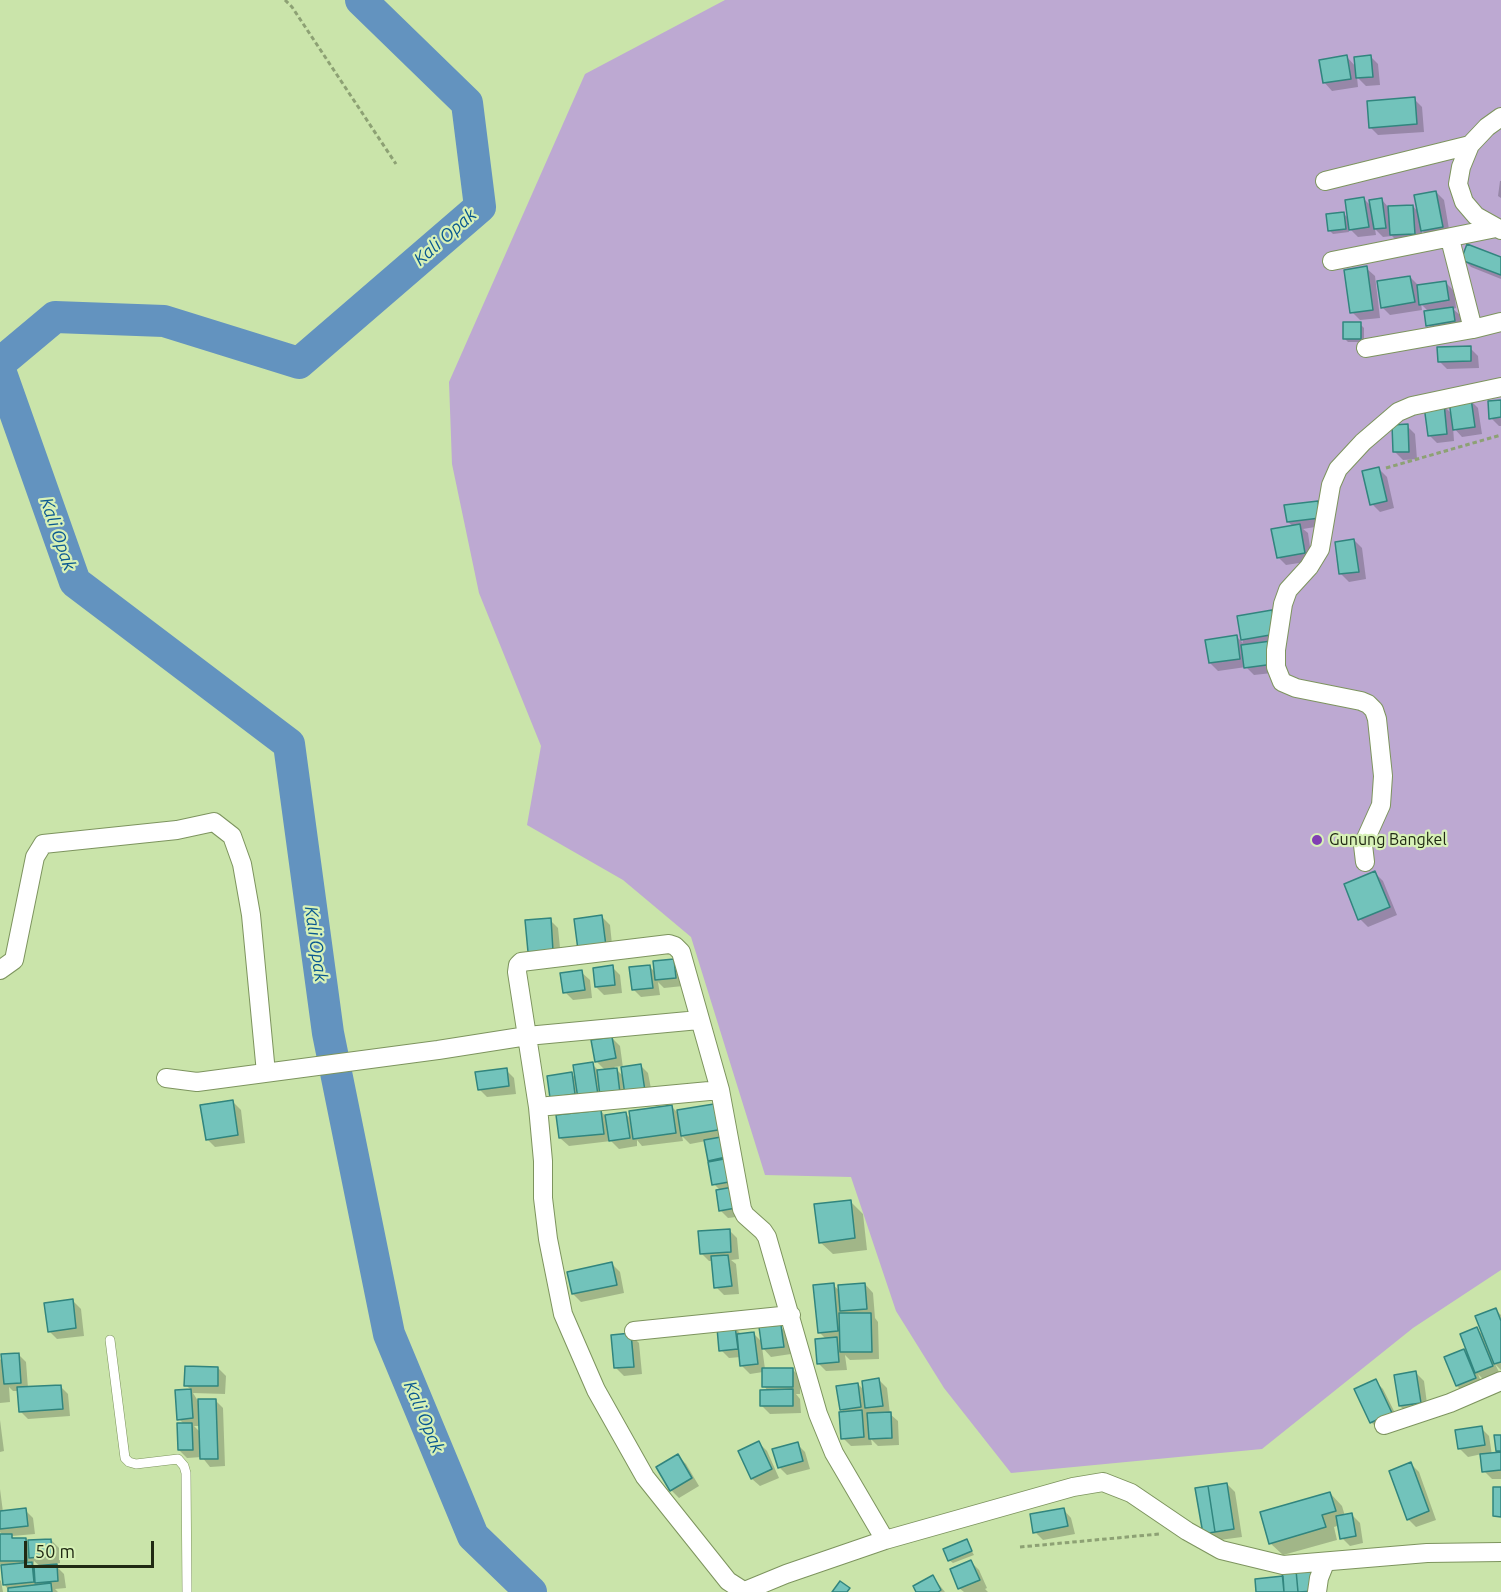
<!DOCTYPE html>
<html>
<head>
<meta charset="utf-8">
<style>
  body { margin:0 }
  #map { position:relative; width:1501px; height:1592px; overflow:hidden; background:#cae4aa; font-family:Ubuntu,sans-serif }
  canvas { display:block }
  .scale { position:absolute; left:24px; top:1541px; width:130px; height:27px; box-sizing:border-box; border:3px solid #202913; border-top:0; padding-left:8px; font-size:18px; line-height:21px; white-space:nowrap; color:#202913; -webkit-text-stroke:4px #d7f1b7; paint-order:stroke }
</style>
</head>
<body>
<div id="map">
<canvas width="1501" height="1592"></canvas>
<div class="scale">50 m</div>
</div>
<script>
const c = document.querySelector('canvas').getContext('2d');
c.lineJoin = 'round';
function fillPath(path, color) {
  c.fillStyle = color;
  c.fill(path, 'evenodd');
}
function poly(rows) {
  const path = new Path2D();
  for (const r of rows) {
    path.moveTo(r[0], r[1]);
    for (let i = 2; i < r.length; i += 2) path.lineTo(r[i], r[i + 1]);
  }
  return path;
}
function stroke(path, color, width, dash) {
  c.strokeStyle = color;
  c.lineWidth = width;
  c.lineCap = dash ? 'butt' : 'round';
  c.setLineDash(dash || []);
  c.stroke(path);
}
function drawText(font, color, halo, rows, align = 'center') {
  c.font = font + ' Ubuntu,sans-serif';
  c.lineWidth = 4.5;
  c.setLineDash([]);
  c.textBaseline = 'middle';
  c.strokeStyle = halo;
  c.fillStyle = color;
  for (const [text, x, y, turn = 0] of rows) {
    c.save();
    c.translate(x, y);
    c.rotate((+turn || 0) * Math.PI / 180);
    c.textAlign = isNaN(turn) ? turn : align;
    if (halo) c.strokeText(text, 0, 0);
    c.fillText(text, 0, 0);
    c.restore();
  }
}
fillPath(poly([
  [725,0,1501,0,1501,1270,1413,1328,1262,1449,1011,1473,944,1388,896,1311,851,1177,765,1175,691,937,623,880,527,825,541,746,479,593,452,464,449,382,585,74]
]), '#bda9d2');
fillPath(poly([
  [1370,56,1378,64,1380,85,1366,86,1357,77,1358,87,1332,91,1324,82,1347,57,1356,67],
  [1414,99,1422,107,1424,132,1378,135,1370,127],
  [1500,181,1501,181,1501,198,1498,196],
  [1436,192,1444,200,1450,235,1430,239,1422,230,1422,241,1399,243,1392,236,1383,237,1375,229,1376,235,1358,237,1348,227,1349,232,1333,234,1329,230,1344,214,1349,219,1364,199,1372,207,1382,200,1389,208,1413,206,1419,213],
  [1463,259,1501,259,1501,279,1471,267],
  [1366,268,1375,276,1380,318,1360,320,1352,312],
  [1410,277,1418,285,1446,283,1454,291,1456,308,1453,309,1461,316,1463,329,1436,333,1428,325,1429,312,1421,304,1422,310,1390,315,1382,307],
  [1360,324,1364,328,1364,342,1348,342,1344,338],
  [1470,348,1478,356,1479,368,1447,369,1439,361],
  [1470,400,1478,408,1482,434,1462,437,1453,427,1454,441,1437,443,1429,435,1443,405,1452,414],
  [1501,401,1501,426,1499,426,1491,418],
  [1407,426,1415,434,1417,459,1403,460,1395,452],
  [1379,469,1387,477,1394,508,1380,512,1372,504],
  [1317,502,1325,510,1327,525,1303,529,1308,533,1312,561,1286,565,1278,557,1293,526,1288,522],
  [1354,540,1362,548,1366,579,1349,582,1341,574],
  [1271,612,1281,672,1254,675,1246,667,1218,671,1210,663,1237,637,1243,643,1239,618],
  [1375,873,1383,881,1397,915,1368,927,1360,919,1346,885],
  [602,917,610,925,613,954,575,920],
  [550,920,558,928,561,958,537,960],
  [673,960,681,968,683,986,664,988,658,982,660,995,641,997,633,989,650,967,656,973],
  [612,967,620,975,622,993,604,995,596,987],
  [581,972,590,980,592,998,573,1000,565,992],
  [612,1038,620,1046,623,1068,640,1065,648,1073,653,1099,560,1105,572,1074,576,1079,592,1064,600,1072,606,1071,596,1061],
  [622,1066,624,1077,614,1067],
  [506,1070,514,1078,516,1094,487,1097,479,1089],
  [233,1102,241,1110,245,1143,215,1147,207,1139],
  [720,1105,744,1216,728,1218,720,1210,721,1191,714,1184,712,1163,710,1160,706,1141,690,1144,682,1136,683,1141,642,1146,637,1140,637,1146,619,1149,611,1141,569,1146,560,1138,601,1111,606,1117,626,1114,632,1120,672,1107,677,1112],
  [850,1201,863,1214,867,1250,833,1254,820,1242],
  [729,1230,737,1238,739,1259,731,1260,736,1264,739,1294,724,1295,716,1287,713,1261,709,1261,701,1253],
  [612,1264,620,1272,624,1293,581,1302,573,1294],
  [865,1284,873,1293,875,1318,878,1322,879,1359,850,1360,845,1355,847,1370,826,1371,818,1363,827,1340,819,1332,833,1285,840,1291],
  [73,1301,81,1309,84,1336,57,1339,49,1331],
  [1496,1310,1501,1315,1501,1370,1495,1364,1500,1374,1484,1380,1478,1374,1483,1386,1465,1394,1457,1386,1446,1358,1464,1350,1470,1357,1477,1329,1485,1337],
  [780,1326,788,1335,791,1354,771,1357,762,1347,765,1369,792,1369,800,1377,800,1394,796,1394,800,1399,801,1413,770,1414,762,1406,768,1391,764,1386,763,1372,750,1374,742,1366,741,1357,729,1358,721,1350,735,1328,742,1335,754,1334,763,1343],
  [631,1335,639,1343,642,1374,624,1376,616,1368],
  [18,1354,26,1362,28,1388,60,1386,68,1394,70,1416,28,1419,20,1411,19,1391,13,1391,9,1387,10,1402,0,1403,0,1359,4,1363],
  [218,1368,226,1376,225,1394,193,1393,198,1401,215,1400,223,1408,225,1466,210,1467,202,1457,187,1458,179,1450,184,1424,179,1419,191,1390,186,1385],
  [194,1426,200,1426,201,1433],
  [1416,1373,1424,1381,1428,1411,1408,1414,1400,1406],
  [879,1380,887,1388,890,1414,898,1421,899,1445,878,1446,871,1439,872,1445,851,1446,843,1438,845,1413,841,1409,858,1384,865,1391],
  [1375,1381,1383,1389,1399,1421,1379,1430,1371,1422,1356,1390],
  [0,1420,4,1451,0,1452],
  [1481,1428,1489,1436,1492,1455,1500,1454,1497,1451,1501,1436,1501,1479,1492,1479,1484,1471,1482,1454,1468,1457,1460,1449],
  [759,1443,767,1451,779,1478,760,1486,752,1479],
  [797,1444,805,1452,810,1469,787,1475,779,1467],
  [678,1456,686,1464,699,1486,679,1498,671,1490],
  [1411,1464,1419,1472,1436,1520,1416,1527,1408,1519],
  [1227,1484,1235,1492,1242,1537,1212,1541,1204,1533],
  [0,1489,3,1512,25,1510,33,1518,35,1534,12,1536,15,1540,26,1539,28,1542,51,1540,59,1548,60,1563,54,1564,64,1574,66,1588,55,1589,58,1592,10,1592,4,1584,3,1566,0,1564,0,1536,4,1536,0,1532],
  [34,1561,41,1567,34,1566],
  [1330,1493,1342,1506,1345,1516,1352,1515,1360,1523,1363,1543,1350,1546,1342,1538,1340,1525,1334,1527,1337,1540,1283,1555,1270,1543],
  [1063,1509,1071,1518,1075,1534,1043,1540,1035,1532],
  [966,1541,974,1555,953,1563,949,1560],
  [971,1562,979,1570,987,1588,985,1589,988,1592,964,1592,959,1588],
  [933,1577,945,1592,918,1592],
  [0,1580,1,1581,3,1592,0,1592]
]), '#0003');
stroke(poly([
  [0,363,55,317,164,321,299,363,480,207,467,103,361,0],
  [0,370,75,582,289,744,328,1033,389,1334,473,1536,531,1592]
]), '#6393bf', 32);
const building = poly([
  [1347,55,1351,79,1323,83,1319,60,1347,55],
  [1371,55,1373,77,1356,78,1354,57,1371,55],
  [1415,97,1417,124,1369,128,1367,101,1415,97],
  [1436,191,1443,227,1421,231,1414,195,1436,191],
  [1364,197,1369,227,1349,230,1345,200,1364,197],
  [1382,198,1386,228,1374,229,1369,200,1382,198],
  [1413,205,1415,234,1390,235,1388,206,1413,205],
  [1344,212,1346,229,1328,231,1326,214,1344,212],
  [1467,244,1501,257,1501,275,1461,260,1467,244],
  [1367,266,1373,310,1350,313,1344,270,1367,266],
  [1410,276,1415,302,1381,308,1377,281,1410,276],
  [1446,281,1449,300,1419,305,1417,285,1446,281],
  [1453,307,1455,321,1426,326,1424,311,1453,307],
  [1343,322,1361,322,1361,339,1343,339,1343,322],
  [1471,346,1471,361,1438,362,1437,347,1471,346],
  [1471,398,1475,427,1453,430,1449,401,1471,398],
  [1501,400,1501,417,1489,419,1488,401,1501,400],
  [1444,403,1447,434,1428,436,1424,406,1444,403],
  [1408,424,1409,452,1393,452,1392,425,1408,424],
  [1379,467,1387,501,1370,505,1362,471,1379,467],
  [1318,501,1320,518,1287,522,1284,505,1318,501],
  [1300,524,1305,553,1277,558,1271,529,1300,524],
  [1354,539,1359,572,1339,574,1335,542,1354,539],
  [1272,610,1276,634,1241,640,1237,616,1272,610],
  [1237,635,1240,659,1209,663,1205,640,1237,635],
  [1271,641,1274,664,1244,668,1241,645,1271,641],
  [1375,871,1390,907,1358,920,1344,884,1375,871],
  [602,915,606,946,578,950,574,919,602,915],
  [551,918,553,951,528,952,525,920,551,918],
  [674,959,676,978,655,980,653,961,674,959],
  [613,965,615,985,595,987,593,968,613,965],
  [650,965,653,988,632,990,629,967,650,965],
  [582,970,585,990,563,993,560,973,582,970],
  [612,1037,616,1058,595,1062,591,1040,612,1037],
  [593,1062,598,1095,578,1099,573,1065,593,1062],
  [641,1064,645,1091,625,1095,621,1067,641,1064],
  [507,1068,509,1086,478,1090,475,1072,507,1068],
  [617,1068,620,1093,600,1096,597,1070,617,1068],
  [572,1072,575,1094,550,1098,547,1076,572,1072],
  [233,1100,238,1135,206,1140,200,1105,233,1100],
  [720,1103,724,1129,681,1136,677,1110,720,1103],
  [672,1105,676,1133,633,1139,629,1111,672,1105],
  [601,1110,604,1134,559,1138,556,1115,601,1110],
  [626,1112,630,1138,609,1141,605,1115,626,1112],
  [721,1137,726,1157,708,1161,704,1140,721,1137],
  [724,1159,729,1182,712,1185,708,1162,724,1159],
  [733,1187,736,1208,719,1211,716,1190,733,1187],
  [851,1200,855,1238,819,1243,814,1204,851,1200],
  [730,1229,731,1252,700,1254,698,1231,730,1229],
  [728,1255,732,1286,714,1288,711,1256,728,1255],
  [612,1262,617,1285,572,1294,567,1272,612,1262],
  [834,1283,838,1331,818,1333,813,1285,834,1283],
  [865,1283,867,1309,840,1311,838,1285,865,1283],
  [73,1299,76,1328,48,1332,44,1303,73,1299],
  [1496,1308,1501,1321,1501,1362,1494,1364,1475,1316,1496,1308],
  [839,1313,871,1313,872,1352,840,1352,839,1313],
  [781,1325,784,1347,762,1349,759,1327,781,1325],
  [735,1326,738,1349,719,1351,717,1328,735,1326],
  [1477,1327,1493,1366,1475,1373,1460,1334,1477,1327],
  [754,1332,758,1364,740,1366,737,1334,754,1332],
  [631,1333,634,1367,614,1368,611,1335,631,1333],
  [837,1337,839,1362,817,1364,815,1339,837,1337],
  [1464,1349,1476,1378,1456,1386,1444,1357,1464,1349],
  [19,1353,21,1383,4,1384,1,1354,19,1353],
  [185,1366,218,1367,218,1386,184,1386,185,1366],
  [762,1368,793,1368,793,1387,762,1387,762,1368],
  [1416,1371,1421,1403,1399,1406,1394,1375,1416,1371],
  [879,1378,883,1406,865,1408,862,1381,879,1378],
  [1376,1379,1392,1413,1370,1423,1354,1389,1376,1379],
  [858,1383,861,1407,840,1410,836,1386,858,1383],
  [61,1385,63,1409,19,1412,17,1387,61,1385],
  [191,1389,193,1418,177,1420,175,1390,191,1389],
  [793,1389,793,1406,760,1406,760,1390,793,1389],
  [198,1399,216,1399,218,1459,200,1459,198,1399],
  [862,1410,864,1437,841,1439,839,1412,862,1410],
  [891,1412,892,1438,869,1439,867,1413,891,1412],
  [177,1423,192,1423,193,1450,178,1450,177,1423],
  [1482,1426,1485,1445,1458,1449,1455,1430,1482,1426],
  [1494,1435,1501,1435,1501,1451,1496,1451,1494,1435],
  [759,1441,772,1469,751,1479,738,1451,759,1441],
  [798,1442,803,1461,778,1468,772,1449,798,1442],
  [1501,1452,1501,1470,1482,1472,1480,1454,1501,1452],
  [678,1454,692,1478,670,1491,656,1467,678,1454],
  [1411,1462,1429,1511,1407,1520,1389,1471,1411,1462],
  [1227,1483,1234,1529,1215,1532,1208,1486,1227,1483],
  [1208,1486,1215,1532,1203,1534,1195,1488,1208,1486],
  [1493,1487,1501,1487,1501,1517,1493,1516,1493,1487],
  [1330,1492,1336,1511,1322,1515,1326,1527,1269,1544,1260,1512,1330,1492],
  [26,1508,28,1526,0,1529,0,1511,26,1508],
  [1064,1508,1068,1526,1033,1533,1030,1514,1064,1508],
  [1352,1513,1356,1536,1340,1539,1336,1516,1352,1513],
  [0,1534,12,1534,12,1538,26,1538,27,1561,0,1561,0,1534],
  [51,1539,52,1556,29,1558,28,1540,51,1539],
  [967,1539,972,1551,948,1561,943,1549,967,1539],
  [971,1560,980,1580,958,1589,950,1569,971,1560],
  [32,1562,34,1582,3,1585,1,1565,32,1562],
  [57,1564,58,1581,35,1583,34,1566,57,1564],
  [1313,1569,1315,1591,1298,1592,1296,1570,1313,1569],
  [1296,1570,1298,1592,1284,1592,1282,1572,1296,1570],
  [933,1575,941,1590,938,1592,916,1592,913,1586,933,1575],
  [1283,1576,1284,1592,1256,1592,1255,1579,1283,1576],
  [840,1581,850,1588,847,1592,832,1592,840,1581],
  [51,1583,52,1592,8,1592,8,1588,51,1583]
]);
fillPath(building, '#72c3bb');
stroke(building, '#31857e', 1.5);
const lane = poly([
  [110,1340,125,1458,129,1462,136,1464,178,1459,184,1466,186,1473,187,1592]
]);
const street = poly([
  [1501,117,1487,127,1470,145,1461,167,1458,184,1464,202,1476,216,1501,230],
  [1325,181,1470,145],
  [1450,239,1473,329],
  [1332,261,1496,228],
  [1366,348,1473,329,1501,322],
  [1365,862,1363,845,1381,805,1383,776,1377,719,1374,710,1368,704,1361,701,1296,688,1282,682,1276,667,1276,650,1283,604,1288,590,1309,567,1320,549,1331,485,1338,469,1363,442,1398,412,1412,406,1501,387],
  [0,970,14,960,35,857,43,844,177,830,214,822,232,836,242,864,251,915,266,1073],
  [166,1078,197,1082,438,1050,527,1036,699,1020],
  [538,1107,720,1090],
  [634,1331,791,1315],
  [1384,1425,1450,1403,1501,1381],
  [747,1590,786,1574,885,1540],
  [751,1592,742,1590,728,1581,645,1477,596,1390,563,1314,548,1239,543,1198,543,1161,538,1107,517,972,518,965,521,962,669,944,675,946,681,952,720,1090,742,1209,745,1215,763,1231,767,1237,818,1414,834,1453,885,1540,1073,1487,1103,1482,1131,1493,1187,1531,1221,1550,1283,1565,1427,1553,1501,1552],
  [1317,1592,1319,1578,1325,1563]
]);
stroke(lane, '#7d945e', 10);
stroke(street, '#7d945e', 20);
stroke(poly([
  [285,0,292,7,396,164],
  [1386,468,1501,435],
  [1020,1547,1159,1534]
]), '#8da174', 3, [4.5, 3]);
stroke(lane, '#fff', 9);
stroke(street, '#fff', 18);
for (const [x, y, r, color] of [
  [1317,840,6,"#813fb3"]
]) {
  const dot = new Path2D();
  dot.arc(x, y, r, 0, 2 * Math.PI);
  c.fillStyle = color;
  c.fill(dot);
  stroke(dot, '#d7f1b7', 2);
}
drawText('16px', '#202913', '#d7f1b7', [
  ["Gunung Bangkel",1329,840]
], 'left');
drawText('italic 18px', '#095890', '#d7f1b7', [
  ["Kali Opak",445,237,-41],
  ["Kali Opak",58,534,71],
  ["Kali Opak",316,944,82],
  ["Kali Opak",424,1417,67]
]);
</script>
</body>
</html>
